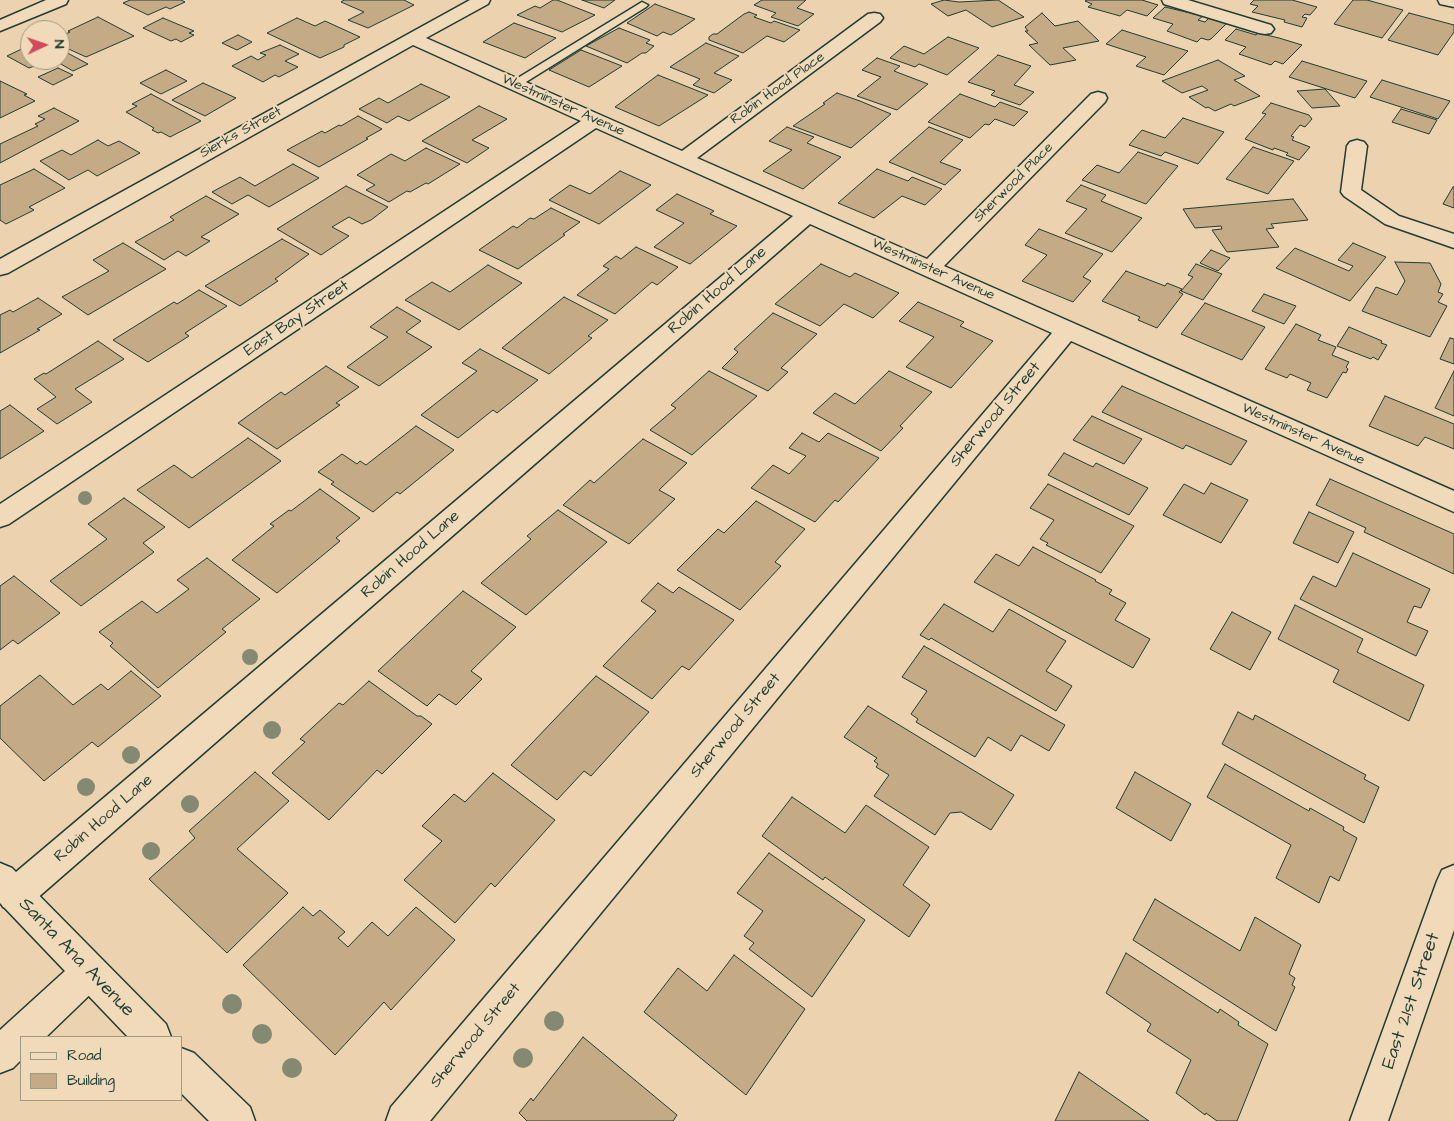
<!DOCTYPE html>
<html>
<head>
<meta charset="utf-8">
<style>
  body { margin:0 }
  #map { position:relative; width:1454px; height:1121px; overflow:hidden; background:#ecd2ae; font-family:"Architects Daughter",sans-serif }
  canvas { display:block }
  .legend { position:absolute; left:20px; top:1036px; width:162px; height:65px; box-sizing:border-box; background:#f0dab9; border:1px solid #9c9b84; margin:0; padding:6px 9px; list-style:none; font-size:15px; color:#1f3d34 }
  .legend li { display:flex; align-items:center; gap:10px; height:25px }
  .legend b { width:25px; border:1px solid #9c9b84 }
  .north { position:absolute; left:20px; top:20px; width:50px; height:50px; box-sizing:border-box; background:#f0dab9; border:1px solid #9c9b84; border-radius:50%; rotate:87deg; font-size:14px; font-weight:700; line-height:20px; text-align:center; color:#1f3d34 }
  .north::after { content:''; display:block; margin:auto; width:18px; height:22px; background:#d1495b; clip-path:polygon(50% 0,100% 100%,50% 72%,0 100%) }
</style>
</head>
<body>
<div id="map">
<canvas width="1454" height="1121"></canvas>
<ul class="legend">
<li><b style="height:6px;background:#f0dab9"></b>Road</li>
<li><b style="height:14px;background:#c4aa85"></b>Building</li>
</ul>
<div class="north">N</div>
</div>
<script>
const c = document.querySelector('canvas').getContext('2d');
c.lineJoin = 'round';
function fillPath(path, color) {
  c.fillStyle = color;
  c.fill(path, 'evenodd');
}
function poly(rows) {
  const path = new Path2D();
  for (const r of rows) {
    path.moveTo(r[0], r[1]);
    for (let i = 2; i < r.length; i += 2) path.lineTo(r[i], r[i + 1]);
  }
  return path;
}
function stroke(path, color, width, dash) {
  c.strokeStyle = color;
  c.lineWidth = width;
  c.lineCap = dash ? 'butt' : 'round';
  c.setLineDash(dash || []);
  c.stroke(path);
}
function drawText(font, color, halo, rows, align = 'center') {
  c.font = font + ' "Architects Daughter",sans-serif';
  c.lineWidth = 4;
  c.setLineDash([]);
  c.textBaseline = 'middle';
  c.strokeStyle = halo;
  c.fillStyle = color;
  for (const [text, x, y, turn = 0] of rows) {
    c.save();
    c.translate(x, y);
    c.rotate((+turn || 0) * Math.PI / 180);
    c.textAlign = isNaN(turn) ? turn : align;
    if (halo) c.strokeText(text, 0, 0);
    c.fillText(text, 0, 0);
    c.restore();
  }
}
const building = poly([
  [130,0,181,0,185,2,170,9,166,7,148,15,123,3,130,0],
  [344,0,404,0,414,5,368,28,348,20,364,12,341,2,344,0],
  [553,0,557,0,595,15,562,32,517,15,535,6,540,8,553,0],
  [582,0,615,0,604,8,582,0],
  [762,0,806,0,797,8,814,14,798,26,771,17,776,13,754,5,762,0],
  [944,0,959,2,998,0,1024,17,992,27,966,10,948,16,931,4,944,0],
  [1087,0,1142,0,1158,5,1147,16,1127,10,1120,16,1088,7,1092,4,1085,1,1087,0],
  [1254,0,1292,0,1317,7,1310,15,1305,14,1302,17,1307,18,1302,27,1284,22,1285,20,1252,12,1258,6,1250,4,1254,0],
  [1353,0,1367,0,1403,10,1382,38,1334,24,1353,0],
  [655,4,695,19,676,32,671,35,663,32,657,36,627,23,655,4],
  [1165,7,1203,16,1198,20,1205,22,1210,17,1228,22,1211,39,1208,40,1201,38,1197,42,1167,31,1173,24,1153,18,1165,7],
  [749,12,757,15,754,17,771,23,774,21,800,30,784,42,767,36,743,53,709,40,709,37,713,34,717,34,744,14,749,12],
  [1042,13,1055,26,1078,21,1099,41,1063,48,1076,60,1050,65,1029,45,1038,43,1025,31,1028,31,1025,27,1042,13],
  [1409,13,1454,25,1454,32,1438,55,1388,40,1409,13],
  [98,17,134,36,86,57,60,45,60,37,70,32,68,31,98,17],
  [163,18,194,31,189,33,194,35,181,42,176,39,171,41,143,28,163,18],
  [297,18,315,26,325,21,360,37,344,45,344,47,320,58,267,33,297,18],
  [514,23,556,38,525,58,483,42,514,23],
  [619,28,650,40,646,43,654,46,646,53,642,53,627,63,586,46,619,28],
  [1236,29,1256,35,1258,33,1279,38,1302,45,1283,64,1275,61,1271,65,1239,54,1246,47,1225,40,1236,29],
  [1122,30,1188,51,1164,75,1136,66,1146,57,1106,44,1122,30],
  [238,35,252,42,237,50,222,43,238,35],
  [948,37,979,48,947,75,919,64,915,67,890,58,904,46,924,54,948,37],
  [706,43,739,56,714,73,732,80,714,93,693,85,700,79,670,67,706,43],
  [30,45,30,60,51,60,29,68,7,56,30,45],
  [280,45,299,54,285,61,298,67,279,77,275,75,263,82,232,66,251,56,258,60,266,55,260,53,280,45],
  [60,49,88,64,73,71,54,60,60,60,60,49],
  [581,50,622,66,589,87,549,70,581,50],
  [998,55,1031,66,1014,85,1034,92,1020,105,991,95,995,91,968,82,998,55],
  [877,58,900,66,894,71,928,84,897,110,857,96,881,77,862,70,877,58],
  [1218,60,1245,76,1234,80,1260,96,1234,106,1231,104,1215,111,1208,107,1206,108,1189,97,1208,90,1202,86,1182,93,1162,81,1218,60],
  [1302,61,1367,81,1355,98,1289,77,1302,61],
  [58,68,73,75,53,85,38,77,58,68],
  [166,70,187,81,161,94,140,83,166,70],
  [658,75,708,95,659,126,615,107,658,75],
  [1382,80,1450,101,1438,119,1370,97,1382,80],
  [0,81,27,94,24,95,35,101,0,118,0,81],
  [203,83,236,98,205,116,172,100,203,83],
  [421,84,450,97,409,121,398,116,387,123,359,109,379,98,388,103,421,84],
  [1325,89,1340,106,1312,108,1297,91,1325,89],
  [837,93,860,101,891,114,851,148,793,126,825,104,823,103,837,93],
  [151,94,201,121,170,137,161,132,158,133,152,130,154,128,126,112,137,106,132,104,151,94],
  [960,94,995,107,1000,102,1028,112,1014,126,995,119,989,125,985,124,970,138,928,122,960,94],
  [1271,103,1309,115,1312,119,1305,127,1300,125,1291,136,1294,137,1292,140,1310,147,1299,160,1286,155,1288,153,1274,148,1273,150,1245,139,1266,114,1262,113,1271,103],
  [479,106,507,119,472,140,489,148,467,163,422,141,479,106],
  [54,108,79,121,0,163,0,144,38,126,35,124,45,119,38,116,54,108],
  [1401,109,1437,120,1429,134,1392,122,1401,109],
  [358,116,382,129,366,138,368,139,319,167,287,150,322,131,325,133,339,125,341,126,358,116],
  [1183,118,1224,132,1198,164,1165,152,1161,156,1129,145,1142,130,1165,138,1183,118],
  [787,127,814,137,807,143,841,157,803,189,763,171,792,150,769,141,787,127],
  [929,127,963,140,940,162,961,170,945,185,889,162,929,127],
  [98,140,108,146,119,141,140,153,97,176,88,170,69,180,40,161,62,150,71,155,98,140],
  [1253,147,1294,161,1268,194,1226,179,1253,147],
  [426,148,460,164,428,184,426,183,410,192,407,191,389,202,366,190,375,185,357,175,391,154,405,161,426,148],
  [1138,152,1178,166,1146,204,1082,180,1097,165,1119,173,1138,152],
  [293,164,319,178,269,207,248,195,232,204,212,192,240,177,255,186,293,164],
  [34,169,65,188,29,207,34,210,6,224,0,220,0,185,34,169],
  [877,169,908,181,912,177,942,189,925,205,902,196,874,218,838,203,877,169],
  [620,171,651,185,599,224,549,200,570,185,590,194,620,171],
  [1081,185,1106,195,1101,201,1142,218,1112,252,1065,233,1087,209,1066,201,1081,185],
  [346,186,388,207,371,220,362,224,349,217,332,227,349,236,321,255,277,229,346,186],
  [1453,187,1454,187,1454,208,1443,204,1453,187],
  [677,194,714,211,710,214,737,226,690,264,654,247,684,223,656,210,677,194],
  [206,196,239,214,201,237,210,241,186,256,178,251,164,260,135,242,174,220,170,217,206,196],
  [1293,199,1308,220,1271,224,1274,228,1266,229,1279,247,1227,252,1212,230,1222,229,1221,226,1195,228,1183,209,1293,199],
  [551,208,580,222,563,234,565,235,518,269,479,250,513,226,517,228,530,218,534,219,551,208],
  [1039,229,1103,254,1083,277,1091,281,1073,302,1022,281,1047,255,1025,245,1039,229],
  [282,239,309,254,275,279,278,281,240,306,205,286,282,239],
  [123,243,166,269,88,315,62,297,109,271,93,260,123,243],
  [1353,243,1386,257,1350,301,1276,268,1295,248,1349,271,1353,266,1338,260,1353,243],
  [636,247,678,267,657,285,652,282,615,314,577,295,609,269,603,266,616,256,621,259,636,247],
  [1211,250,1230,258,1218,271,1200,263,1211,250],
  [1395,262,1430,263,1441,284,1438,292,1443,294,1438,302,1447,306,1430,337,1362,311,1376,287,1397,295,1405,281,1395,262],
  [821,264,850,277,855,273,899,293,873,318,844,304,820,326,775,304,821,264],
  [1196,264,1222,274,1203,300,1181,291,1193,277,1188,275,1196,264],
  [488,265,522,283,459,330,405,300,432,282,450,292,488,265],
  [1126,271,1165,286,1167,283,1182,289,1179,292,1183,294,1157,328,1138,320,1140,317,1102,301,1126,271],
  [199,290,227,306,185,333,189,336,148,362,113,340,174,302,177,304,199,290],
  [1264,294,1296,306,1284,324,1252,311,1264,294],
  [564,297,608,320,588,336,592,338,549,374,502,348,564,297],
  [38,298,62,314,37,329,40,330,0,353,0,315,10,310,13,312,38,298],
  [918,302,964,322,960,326,993,341,951,388,906,367,934,337,899,321,918,302],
  [1205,303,1265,327,1242,360,1181,334,1205,303],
  [397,307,421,321,406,332,432,347,379,386,347,367,388,337,370,327,397,307],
  [773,313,817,334,781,368,788,372,768,391,722,368,738,352,734,349,773,313],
  [1296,324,1321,335,1318,340,1336,347,1332,355,1349,362,1346,367,1348,369,1346,373,1343,372,1327,398,1307,390,1311,383,1290,374,1287,378,1265,369,1296,324],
  [1349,327,1382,341,1381,343,1387,345,1378,360,1373,357,1371,359,1337,346,1349,327],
  [1450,338,1454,339,1454,364,1440,359,1450,338],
  [98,341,124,359,75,389,92,402,57,424,37,409,56,397,34,379,44,373,46,374,98,341],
  [480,349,538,380,497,413,493,410,458,438,421,415,477,371,462,363,480,349],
  [326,366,359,387,336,403,340,405,277,449,238,423,281,392,285,395,326,366],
  [709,371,757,396,692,455,650,430,676,408,671,405,709,371],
  [889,371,932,392,900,426,903,428,881,451,813,413,835,393,855,404,889,371],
  [1454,371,1454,416,1435,408,1454,371],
  [1122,386,1247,441,1231,465,1186,445,1183,449,1102,412,1122,386],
  [1385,396,1454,424,1454,449,1425,437,1418,446,1369,426,1385,396],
  [10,405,44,431,0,459,0,411,10,405],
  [1092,416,1142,439,1124,464,1073,440,1092,416],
  [416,426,454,450,400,494,397,492,373,512,331,484,334,482,318,472,342,454,357,464,360,461,366,465,416,426],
  [802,433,819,442,828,433,879,458,838,502,835,500,815,522,751,488,773,465,789,474,806,456,789,448,802,433],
  [248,438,281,461,189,528,137,490,174,465,192,478,248,438],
  [643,439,687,463,659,490,675,499,629,544,563,505,590,480,594,483,643,439],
  [1064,453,1093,467,1096,463,1148,488,1129,515,1048,475,1064,453],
  [1330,479,1454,534,1454,574,1364,532,1366,528,1316,505,1330,479],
  [1211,483,1248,500,1221,543,1163,515,1184,484,1204,494,1211,483],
  [1048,484,1134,526,1101,573,1046,545,1048,543,1040,539,1054,520,1030,508,1048,484],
  [320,489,360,518,336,538,340,541,277,593,232,560,274,526,270,524,289,510,291,511,320,489],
  [124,498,165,527,143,543,154,552,81,606,50,581,107,539,88,524,124,498],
  [756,501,805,529,775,562,781,566,740,610,677,570,718,529,724,533,756,501],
  [558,510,607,542,526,615,481,583,531,539,527,536,558,510],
  [1309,512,1354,532,1338,563,1293,543,1309,512],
  [1033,547,1096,580,1095,581,1112,590,1109,594,1126,603,1115,620,1150,639,1133,668,974,582,996,554,1019,566,1033,547],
  [1353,553,1430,589,1421,608,1414,606,1407,622,1428,631,1416,656,1300,599,1313,576,1336,587,1353,553],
  [207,558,260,599,222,629,226,632,158,688,110,646,113,643,99,632,142,601,157,613,189,589,177,580,207,558],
  [14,576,60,613,18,644,13,640,0,650,0,586,14,576],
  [658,583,673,593,679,587,734,620,689,670,682,666,652,699,603,666,656,611,641,601,658,583],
  [463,591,516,627,471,671,482,679,456,705,439,694,427,706,378,671,463,591],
  [944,604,993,632,1009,609,1066,641,1046,671,1072,686,1056,711,931,638,929,640,920,635,944,604],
  [1295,605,1363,639,1357,652,1424,685,1409,721,1333,682,1339,670,1278,639,1295,605],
  [1232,612,1271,632,1250,670,1210,649,1232,612],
  [924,646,1065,725,1049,751,1021,735,1011,751,988,737,975,757,916,722,918,719,911,714,927,691,902,677,924,646],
  [131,671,161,696,98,747,92,742,44,781,0,738,0,706,40,675,73,705,101,684,108,690,131,671],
  [596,676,649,712,591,776,584,771,557,800,511,765,596,676],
  [369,681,417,716,421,716,432,724,382,774,377,770,329,820,272,773,305,742,300,739,339,703,343,705,369,681],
  [868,706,1014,795,991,830,961,812,950,813,935,835,874,796,889,775,876,767,878,764,874,761,877,758,844,737,868,706],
  [1238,712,1253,720,1255,715,1366,775,1364,779,1379,787,1364,823,1222,744,1238,712],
  [1225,764,1309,811,1310,808,1344,827,1343,830,1357,838,1339,881,1330,876,1319,903,1276,878,1291,845,1207,797,1225,764],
  [255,772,289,801,237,849,288,893,227,953,149,879,195,838,189,831,255,772],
  [1135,772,1191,804,1171,841,1116,808,1135,772],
  [493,773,555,820,495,887,491,883,455,923,404,880,442,841,422,826,454,794,465,802,493,773],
  [792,797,845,833,866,805,929,847,903,885,930,905,909,937,825,877,823,880,762,836,792,797],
  [769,853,865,920,812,997,749,949,754,943,744,936,763,911,737,893,769,853],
  [1155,899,1240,951,1255,917,1301,945,1289,974,1295,978,1292,985,1295,987,1276,1031,1133,940,1155,899],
  [303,907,313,916,320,910,345,932,338,938,348,947,372,922,388,936,416,907,455,940,391,1010,384,1002,335,1055,243,965,303,907],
  [1126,953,1218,1013,1220,1009,1239,1022,1238,1025,1268,1044,1237,1121,1217,1121,1206,1113,1205,1115,1176,1093,1191,1060,1147,1031,1151,1024,1106,993,1126,953],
  [734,955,805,1009,746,1095,644,1012,678,968,707,991,734,955],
  [583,1037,677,1115,673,1121,527,1121,519,1113,531,1098,533,1101,583,1037],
  [1079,1072,1149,1121,1055,1121,1079,1072]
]);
fillPath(building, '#c4aa85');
stroke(building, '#1f3d34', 1);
const lane = poly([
  [642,2,648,5,646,7,518,87,510,87,508,84,642,2]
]);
const street = poly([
  [46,0,68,0,66,4,0,31,0,20,46,0],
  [470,0,490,0,488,4,426,38,682,151,868,14,874,13,880,14,883,18,880,22,697,158,927,259,1091,94,1098,92,1105,94,1107,98,1105,102,944,266,1454,491,1454,512,1071,341,430,1121,386,1121,391,1107,1052,333,810,224,27,907,15,911,3,907,0,900,0,890,3,883,793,216,596,128,9,524,0,527,0,504,581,121,413,45,8,273,0,275,0,259,470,0],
  [1162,0,1188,0,1271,25,1274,29,1271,33,1265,34,1259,33,1164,4,1162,0],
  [1438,0,1454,0,1454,7,1440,4,1438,0],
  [1357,140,1364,142,1367,146,1361,190,1399,216,1454,234,1454,248,1385,224,1344,196,1341,192,1347,146,1350,142,1357,140],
  [1454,865,1454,930,1388,1121,1350,1121,1437,881,1442,870,1454,865],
  [89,954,101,960,107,972,101,984,46,1037,21,1037,21,1060,13,1068,0,1073,0,1030,77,960,89,954]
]);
const secondary = poly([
  [0,863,12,868,166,1024,171,1037,128,1037,0,903,0,863],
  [181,1048,194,1053,250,1107,255,1121,209,1121,181,1093,181,1048]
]);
stroke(lane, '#1f3d34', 3);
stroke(street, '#1f3d34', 3);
stroke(secondary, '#1f3d34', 3);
fillPath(lane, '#f0dab9');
fillPath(street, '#f0dab9');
fillPath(secondary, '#f0dab9');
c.fillStyle = '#848972';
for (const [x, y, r] of [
  [85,498,7],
  [250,657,8],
  [272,730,9],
  [131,755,9],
  [86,787,9],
  [190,804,9],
  [151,851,9],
  [232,1004,10],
  [554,1021,10],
  [262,1034,10],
  [523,1058,10],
  [292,1068,10]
]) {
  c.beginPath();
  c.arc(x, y, r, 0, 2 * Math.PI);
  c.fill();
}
drawText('14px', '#1f3d34', '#f0dab9', [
  ["Robin Hood Place",778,89,-36],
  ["Westminster Avenue",563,106,24],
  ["Sierks Street",241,133,-29],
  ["Sherwood Place",1014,183,-45],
  ["Westminster Avenue",933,270,24],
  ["Westminster Avenue",1303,435,24]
]);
drawText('16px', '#1f3d34', '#f0dab9', [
  ["Robin Hood Lane",718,291,-41],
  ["East Bay Street",297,319,-34],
  ["Sherwood Street",996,415,-50],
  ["Robin Hood Lane",411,555,-41],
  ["Sherwood Street",736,726,-50],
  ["Robin Hood Lane",104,819,-41],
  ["Sherwood Street",476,1036,-50]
]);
drawText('19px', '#1f3d34', '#f0dab9', [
  ["Santa Ana Avenue",76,958,46],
  ["East 21st Street",1412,1001,-71]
]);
</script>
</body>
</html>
